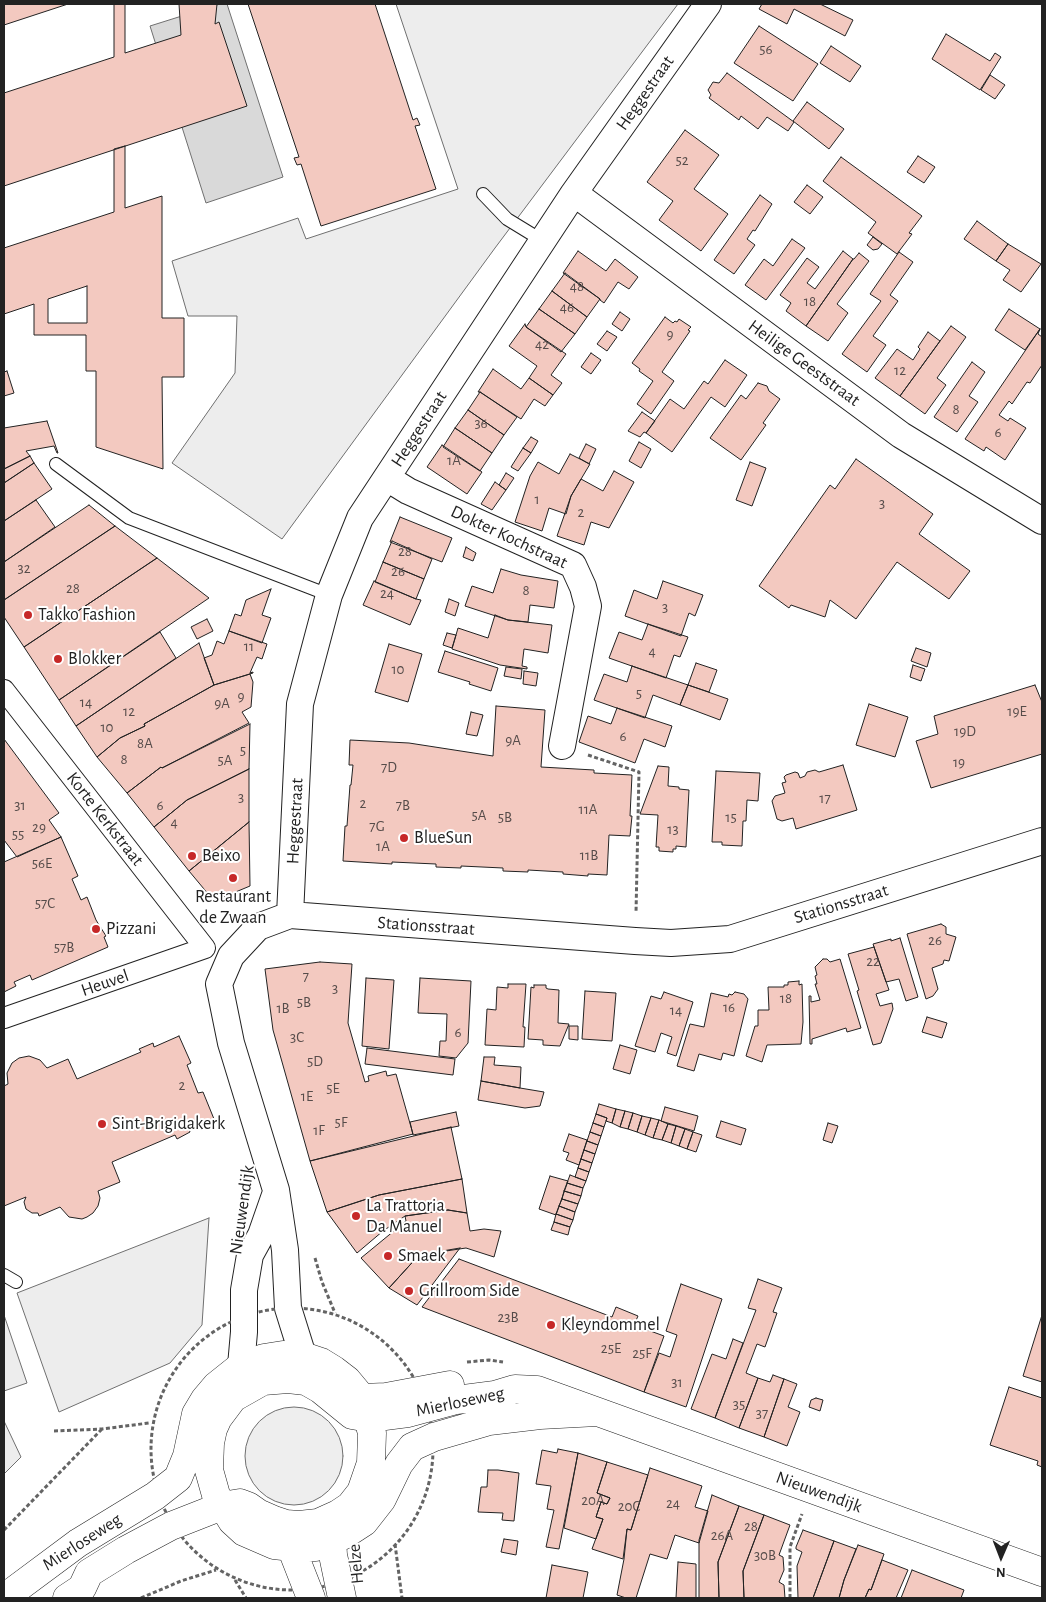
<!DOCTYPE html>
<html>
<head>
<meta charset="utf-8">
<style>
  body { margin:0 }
  #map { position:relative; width:1046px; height:1602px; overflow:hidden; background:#fff; font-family:"Alegreya Sans",sans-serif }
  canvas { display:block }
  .frame { position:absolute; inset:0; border:5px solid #222; pointer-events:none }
  .north { position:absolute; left:976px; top:1532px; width:50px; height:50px; -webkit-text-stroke:4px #fff; paint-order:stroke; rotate:181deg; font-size:14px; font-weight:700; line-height:20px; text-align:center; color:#222 }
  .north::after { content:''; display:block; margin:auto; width:18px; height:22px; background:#222; clip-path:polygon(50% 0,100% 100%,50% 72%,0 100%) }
</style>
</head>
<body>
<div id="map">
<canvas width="1046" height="1602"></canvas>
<div class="frame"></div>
<div class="north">N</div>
</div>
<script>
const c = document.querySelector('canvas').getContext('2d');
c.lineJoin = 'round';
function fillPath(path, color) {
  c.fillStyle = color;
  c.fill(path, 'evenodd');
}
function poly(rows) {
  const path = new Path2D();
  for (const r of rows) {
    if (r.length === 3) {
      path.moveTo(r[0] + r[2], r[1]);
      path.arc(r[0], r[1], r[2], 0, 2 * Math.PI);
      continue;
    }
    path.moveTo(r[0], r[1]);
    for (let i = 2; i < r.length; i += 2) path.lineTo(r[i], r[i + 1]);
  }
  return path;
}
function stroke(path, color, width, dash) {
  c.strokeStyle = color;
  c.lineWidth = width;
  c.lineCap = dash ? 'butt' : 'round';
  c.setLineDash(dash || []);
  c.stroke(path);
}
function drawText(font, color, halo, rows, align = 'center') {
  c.font = font + ' "Alegreya Sans",sans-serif';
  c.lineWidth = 4;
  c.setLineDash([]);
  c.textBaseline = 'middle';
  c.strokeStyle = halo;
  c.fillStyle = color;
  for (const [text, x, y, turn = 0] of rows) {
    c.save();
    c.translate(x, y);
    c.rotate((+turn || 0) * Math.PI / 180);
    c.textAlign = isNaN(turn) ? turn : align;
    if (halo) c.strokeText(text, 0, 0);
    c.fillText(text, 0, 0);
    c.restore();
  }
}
const green = poly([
  [294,1456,49]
]);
fillPath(green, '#eee');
stroke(green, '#6f6f6f', 1);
const parking = poly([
  [396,4,678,4,495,248,282,539,172,463,235,373,237,316,188,316,172,261,298,218,306,239,458,189,396,4],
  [209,1218,202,1325,170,1363,59,1412,17,1293,209,1218],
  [4,1315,27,1383,4,1391,4,1315],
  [4,1421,21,1457,4,1474,4,1421]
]);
fillPath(parking, '#ededed');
stroke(parking, '#6f6f6f', 1);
const water = poly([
  [220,4,227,4,283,177,206,203,150,26,220,4]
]);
fillPath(water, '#d9d9d9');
stroke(water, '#6f6f6f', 1);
const building = poly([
  [4,4,68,4,4,25,4,4],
  [114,4,125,4,125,53,181,35,179,4,217,4,215,24,219,22,247,106,4,186,4,93,114,57,114,4],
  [248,4,375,4,413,120,417,118,420,125,415,126,436,189,321,226,301,164,297,165,294,158,299,157,248,4],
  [762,4,820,4,853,20,845,36,794,9,787,24,759,9,762,4],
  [759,26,818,64,793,101,734,63,759,26],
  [946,34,990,61,995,53,1001,57,980,90,932,59,946,34],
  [831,46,861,66,850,82,820,63,831,46],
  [727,73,794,122,788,131,767,117,758,129,741,116,739,120,709,98,711,95,708,90,713,82,719,83,727,73],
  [990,75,1005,85,995,99,981,90,990,75],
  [807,102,844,129,829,149,793,121,807,102],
  [685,130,719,155,694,189,728,214,701,251,659,220,673,201,647,182,685,130],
  [125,146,125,208,162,196,162,318,184,318,184,377,162,377,163,469,96,447,96,371,86,371,86,335,34,335,34,304,4,314,4,248,114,212,114,149,125,146],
  [87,286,87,323,48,323,48,299,87,286],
  [918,156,935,167,924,183,907,172,918,156],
  [841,157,922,216,909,233,912,234,897,254,868,233,876,222,823,181,841,157],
  [807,185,823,197,810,214,794,202,807,185],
  [760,195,772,204,755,231,753,230,747,239,755,245,734,274,714,260,760,195],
  [977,221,1008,244,996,261,964,239,977,221],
  [873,237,882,244,878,249,873,250,867,245,873,237],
  [792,239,805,248,766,300,745,285,764,259,773,266,792,239],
  [1008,244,1041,264,1021,292,1003,280,1010,270,996,261,1008,244],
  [578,251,606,271,615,259,638,277,629,289,618,282,604,303,600,300,600,299,563,273,578,251],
  [843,251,853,259,806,326,786,311,791,303,780,295,807,258,819,267,807,283,815,289,843,251],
  [899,252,913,262,890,295,898,301,873,336,886,345,867,372,842,354,881,301,870,294,899,252],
  [859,253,869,261,837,304,848,313,828,341,806,326,853,259,854,259,859,253],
  [565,273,600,299,587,317,552,291,565,273],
  [552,291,587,317,575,334,539,309,552,291],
  [539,309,575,334,561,352,526,327,539,309],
  [1009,309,1040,329,1025,350,995,330,1009,309],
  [620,312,630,319,622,331,612,324,620,312],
  [665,317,673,323,675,321,677,322,679,319,691,327,688,330,690,331,662,372,674,381,651,414,637,404,653,381,639,371,640,369,632,363,665,317],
  [525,324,526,327,566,354,551,375,562,383,553,395,529,378,537,366,509,346,525,324],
  [951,326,966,337,937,378,946,385,925,414,900,396,951,326],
  [1040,329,1038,334,1042,337,1042,365,1030,383,1027,382,1012,404,1009,401,999,415,1008,421,1010,418,1026,428,1005,460,986,447,984,451,965,439,1040,329],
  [607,331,617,337,607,351,597,344,607,331],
  [928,332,940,341,900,396,875,378,897,349,913,360,920,349,918,347,928,332],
  [591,353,601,360,591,374,581,367,591,353],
  [725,360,747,375,725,407,711,397,672,452,646,433,670,399,684,409,704,381,708,384,725,360],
  [972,362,985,372,969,396,978,402,957,432,934,417,972,362],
  [493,369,521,389,529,378,553,395,545,406,534,399,521,419,480,392,478,392,493,369],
  [7,371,14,393,4,396,4,372,7,371],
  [758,383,767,386,769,391,780,399,763,423,766,425,741,460,710,438,741,395,746,399,758,383],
  [480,392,517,417,504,435,468,410,480,392],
  [468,410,504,435,492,453,455,428,468,410],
  [642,412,655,421,646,433,644,432,640,437,628,431,642,412],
  [47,421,58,453,57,453,54,446,26,451,30,456,4,469,4,428,47,421],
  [455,428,492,453,480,471,443,447,455,428],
  [531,437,538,441,531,453,523,448,531,437],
  [639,442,651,449,641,468,629,461,639,442],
  [586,444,596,449,589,464,579,458,586,444],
  [442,445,482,472,467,494,427,467,442,445],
  [523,448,531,453,518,471,511,467,523,448],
  [570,454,590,464,571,496,566,514,549,508,542,531,515,522,530,476,538,462,559,474,570,454],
  [30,456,34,463,4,483,4,469,30,456],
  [856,459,933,514,919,534,970,571,949,599,897,562,856,619,830,600,825,617,791,605,789,608,759,586,830,485,835,489,856,459],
  [750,462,766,468,752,506,736,500,750,462],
  [34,463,52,489,4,521,4,483,34,463],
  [614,471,634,482,609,528,591,522,584,545,557,536,571,496,581,479,603,491,614,471],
  [506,473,514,478,506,490,499,485,506,473],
  [495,482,506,490,492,510,481,504,495,482],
  [36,500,55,527,4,562,4,521,36,500],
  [89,505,115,526,4,600,4,562,89,505],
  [400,517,452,538,442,562,390,542,400,517],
  [115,526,157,558,24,647,4,617,4,600,115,526],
  [392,541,432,559,424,579,383,562,392,541],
  [466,547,476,553,473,561,463,557,466,547],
  [157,558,209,598,59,700,24,647,157,558],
  [383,562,424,579,416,599,375,582,383,562],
  [501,569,521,575,558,581,554,608,530,605,528,622,508,620,465,606,472,586,493,593,501,569],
  [374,581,416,599,421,600,410,625,363,605,374,581],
  [663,581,703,595,695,616,689,613,681,636,625,616,634,590,657,599,663,581],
  [271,589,262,615,271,618,262,643,229,631,235,614,241,616,246,600,271,589],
  [449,599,459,603,455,616,445,612,449,599],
  [495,615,508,620,552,625,548,653,524,649,522,666,527,667,527,669,500,665,452,649,458,628,488,638,495,615],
  [207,619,213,631,197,639,191,627,207,619],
  [648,624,688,637,680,657,674,655,666,678,609,658,619,632,642,640,648,624],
  [229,631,267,644,262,659,257,657,253,666,250,673,253,672,253,673,214,685,204,658,212,655,217,641,224,644,229,631],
  [160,632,176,658,76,726,59,700,160,632],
  [447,633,456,635,452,648,443,645,447,633],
  [199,643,214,685,144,724,145,726,120,738,97,757,76,726,199,643],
  [389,644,422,654,408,702,375,692,389,644],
  [916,648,931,653,927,667,911,661,916,648],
  [445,651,498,668,491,691,469,684,470,682,438,672,445,651],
  [696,663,717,670,709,692,688,685,696,663],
  [913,665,925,669,921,681,910,677,913,665],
  [632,666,688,685,680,705,653,695,645,718,594,700,604,674,627,682,632,666],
  [506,667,522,669,521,679,504,676,506,667],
  [524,671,538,673,536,686,523,684,524,671],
  [250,674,253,682,251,707,242,712,249,723,162,768,161,767,127,793,97,757,120,738,145,726,144,724,214,685,250,674],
  [688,685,728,699,720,720,680,705,688,685],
  [1035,685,1042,702,1042,754,931,788,916,741,938,734,934,716,1035,685],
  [869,704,908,717,895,757,856,745,869,704],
  [496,706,545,710,541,767,594,770,594,773,632,775,630,816,632,816,630,836,609,835,607,875,588,874,588,876,563,874,563,872,528,870,528,872,503,871,503,868,461,866,461,868,436,867,436,864,392,862,392,864,343,861,345,826,347,826,350,785,351,785,353,765,349,765,350,740,409,743,493,756,496,706],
  [617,708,672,726,665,747,644,739,635,763,579,742,588,716,611,724,617,708],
  [471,712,483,715,477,736,466,734,471,712],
  [250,724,249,769,187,800,154,827,127,793,161,767,162,768,250,724],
  [4,739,59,813,49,820,61,837,17,857,4,840,4,739],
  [843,765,857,810,796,829,793,818,782,821,777,819,772,801,775,796,785,793,782,783,786,782,784,777,786,775,795,772,798,773,800,778,805,776,807,772,815,770,819,772,843,765],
  [658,766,669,767,668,786,679,787,679,789,689,790,686,847,676,846,676,849,673,849,673,852,659,851,659,847,656,847,658,815,640,814,658,766],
  [249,769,249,822,189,871,154,827,187,800,249,769],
  [716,771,760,773,758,801,747,800,746,821,743,821,742,846,722,845,722,842,712,842,716,771],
  [249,822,250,886,214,901,189,871,249,822],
  [61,837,78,876,72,879,81,900,87,897,96,920,106,936,104,937,108,947,32,980,30,975,14,982,16,986,4,992,4,862,61,837],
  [941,924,946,927,946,934,956,937,949,961,944,960,943,964,932,968,938,989,933,996,926,999,907,934,941,924],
  [900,938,918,997,906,1001,899,979,886,982,873,944,891,939,891,941,900,938],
  [874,947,889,990,876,994,880,1006,892,1003,893,1009,881,1043,873,1045,857,991,859,990,848,954,874,947],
  [823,959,827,959,830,962,840,959,861,1028,847,1032,846,1028,812,1039,812,1044,810,1044,809,996,811,996,811,1002,820,1000,815,984,817,984,815,976,817,975,815,967,823,959],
  [320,962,352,964,348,1023,365,1082,369,1081,368,1076,386,1071,387,1076,396,1074,413,1134,310,1161,273,1030,265,969,320,962],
  [366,978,394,980,389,1049,362,1046,366,978],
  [420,978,471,981,468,1043,456,1058,439,1056,440,1041,446,1041,447,1014,418,1013,420,978],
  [799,981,799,985,802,984,803,1022,801,1044,767,1045,762,1062,746,1056,755,1026,758,1026,758,1010,769,1010,768,987,784,987,784,985,788,985,788,982,799,981],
  [508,984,526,984,523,1027,525,1027,524,1047,485,1045,487,1009,496,1010,497,987,508,988,508,984],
  [534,985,546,985,546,988,548,989,559,990,558,1023,569,1024,560,1046,543,1045,543,1040,528,1039,531,987,534,988,534,985],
  [585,991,616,993,612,1041,582,1039,585,991],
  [664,992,693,1002,676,1056,667,1053,672,1037,661,1033,655,1052,635,1046,651,996,661,999,664,992],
  [735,992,744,994,748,999,734,1056,723,1053,721,1060,699,1054,694,1071,677,1066,690,1024,704,1027,711,993,728,997,729,994,732,995,735,992],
  [927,1017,947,1023,942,1038,922,1032,927,1017],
  [569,1026,578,1026,578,1040,569,1039,569,1026],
  [179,1036,191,1063,187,1065,198,1093,203,1092,214,1119,189,1129,190,1132,177,1139,175,1135,112,1162,120,1182,98,1191,100,1198,98,1206,93,1213,87,1217,82,1219,69,1217,60,1207,39,1216,38,1213,32,1213,26,1209,24,1202,26,1197,4,1206,4,1086,8,1084,7,1073,12,1063,19,1058,29,1056,40,1060,47,1068,68,1059,77,1079,141,1052,139,1049,153,1043,154,1047,179,1036],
  [620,1045,637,1050,630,1074,613,1069,620,1045],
  [367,1048,455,1059,453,1075,365,1064,367,1048],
  [484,1057,495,1057,494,1065,521,1067,520,1088,481,1081,484,1057],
  [481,1081,520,1088,544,1092,540,1106,525,1108,478,1100,481,1081],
  [599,1104,616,1109,612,1123,606,1121,607,1118,596,1114,599,1104],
  [665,1107,698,1116,694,1131,661,1121,665,1107],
  [616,1109,625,1111,620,1127,612,1123,616,1109],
  [625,1111,633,1113,628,1129,620,1127,625,1111],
  [456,1112,459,1126,413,1135,410,1122,456,1112],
  [633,1113,642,1116,637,1132,628,1129,633,1113],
  [596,1114,607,1118,604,1127,593,1123,596,1114],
  [642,1116,651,1118,645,1135,637,1132,642,1116],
  [651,1118,659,1120,653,1138,645,1135,651,1118],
  [659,1120,668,1124,662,1140,653,1138,659,1120],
  [721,1121,746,1129,741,1145,716,1137,721,1121],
  [593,1123,604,1127,601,1136,590,1132,593,1123],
  [828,1123,838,1126,832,1143,823,1140,828,1123],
  [668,1124,676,1126,671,1143,662,1140,668,1124],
  [676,1126,685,1129,679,1146,671,1143,676,1126],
  [451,1127,462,1179,379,1195,327,1212,310,1161,451,1127],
  [685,1129,693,1132,687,1149,679,1146,685,1129],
  [590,1132,601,1136,598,1145,587,1141,590,1132],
  [693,1132,702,1135,696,1152,687,1149,693,1132],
  [569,1134,587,1140,579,1165,566,1160,569,1153,563,1151,569,1134],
  [587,1141,598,1145,595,1154,584,1150,587,1141],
  [584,1150,595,1154,592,1163,581,1159,584,1150],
  [581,1159,592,1163,589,1172,578,1168,581,1159],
  [578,1168,589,1172,586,1181,575,1177,578,1168],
  [570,1175,586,1181,583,1188,567,1183,570,1175],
  [550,1176,568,1181,556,1215,539,1209,550,1176],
  [462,1179,467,1213,448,1210,405,1216,383,1231,357,1253,327,1212,379,1195,462,1179],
  [567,1183,583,1188,581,1196,564,1191,567,1183],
  [564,1191,581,1196,578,1204,562,1199,564,1191],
  [562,1199,578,1204,575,1212,559,1206,562,1199],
  [559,1206,575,1212,573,1220,556,1214,559,1206],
  [448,1210,467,1213,470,1231,484,1229,501,1231,494,1257,466,1248,419,1255,389,1288,361,1258,406,1221,405,1216,448,1210],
  [556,1214,573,1220,570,1227,554,1222,556,1214],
  [554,1222,570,1227,568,1235,551,1230,554,1222],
  [460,1248,417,1305,389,1288,419,1255,460,1248],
  [459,1259,612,1317,616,1307,638,1316,634,1325,664,1336,644,1392,422,1307,459,1259],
  [758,1279,782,1288,773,1312,777,1313,765,1347,757,1344,746,1373,758,1378,739,1428,715,1418,756,1310,748,1308,758,1279],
  [681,1284,722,1299,686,1407,644,1392,659,1353,670,1357,677,1335,666,1331,681,1284],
  [1042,1315,1042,1382,1023,1376,1042,1315],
  [733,1339,743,1343,715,1418,691,1409,712,1354,726,1359,733,1339],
  [773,1375,784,1379,764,1437,739,1428,758,1378,770,1382,773,1375],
  [784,1379,797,1384,788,1407,800,1412,787,1446,764,1437,784,1379],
  [1009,1387,1042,1398,1042,1467,1037,1465,1038,1461,990,1445,1009,1387],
  [816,1398,823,1400,820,1411,809,1407,811,1400,816,1398],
  [558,1449,578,1453,559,1549,546,1547,554,1510,547,1509,551,1486,536,1484,542,1450,557,1453,558,1449],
  [578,1453,607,1462,597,1493,610,1498,607,1504,601,1502,596,1517,603,1519,596,1539,564,1528,578,1453],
  [607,1462,648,1475,631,1530,627,1529,623,1559,592,1549,603,1519,596,1517,601,1502,607,1504,610,1498,597,1493,607,1462],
  [650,1468,702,1486,695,1507,708,1511,699,1543,675,1535,667,1559,650,1554,636,1598,626,1598,617,1595,624,1559,627,1529,631,1530,650,1468],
  [488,1470,498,1470,519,1473,514,1521,502,1520,503,1513,478,1512,481,1487,487,1487,488,1470],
  [712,1495,739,1506,718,1562,719,1598,699,1598,699,1540,712,1495],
  [739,1506,764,1515,743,1571,744,1598,719,1598,718,1562,739,1506],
  [764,1515,790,1525,779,1555,783,1557,784,1570,779,1582,784,1585,785,1598,744,1598,743,1571,764,1515],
  [803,1530,834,1541,813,1598,798,1598,797,1566,802,1552,796,1549,796,1547,803,1530],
  [504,1539,518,1541,516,1555,501,1552,504,1539],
  [834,1541,856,1549,844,1580,839,1598,813,1598,834,1541],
  [858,1545,884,1554,871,1590,869,1589,865,1598,839,1598,844,1580,858,1545],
  [882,1560,908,1570,896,1598,865,1598,869,1589,871,1590,882,1560],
  [678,1562,696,1564,696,1598,676,1598,678,1562],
  [552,1565,588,1572,583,1598,546,1598,552,1565],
  [912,1570,964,1590,961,1598,901,1598,912,1570]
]);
fillPath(building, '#f3c9c0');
stroke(building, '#222', 1);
const service = poly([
  [483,194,507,219,543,241],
  [56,464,129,518,329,595],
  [4,1275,16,1282]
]);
const pedestrian = poly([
  [4,690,205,948,4,1018]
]);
const minor = poly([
  [574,193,901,435,1042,521],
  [387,478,408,491,573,565,583,587,588,606,562,746],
  [290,915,300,704,329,595,360,518,574,193,708,4],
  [303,1356,288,1308,285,1250,276,1190,231,1043,219,984,231,956,258,927,290,915,635,941,671,943,730,939,1042,841],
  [241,1366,244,1332,244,1290,250,1255,261,1235,275,1195]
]);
const secondary = poly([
  [362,1398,386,1397,450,1385],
  [597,1412,540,1415,489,1421,434,1437,412,1447,399,1464,382,1499,364,1522,344,1535,315,1547,301,1548,274,1545,244,1532,232,1521,216,1495,209,1470,210,1443,213,1429,218,1418,233,1398,263,1381,288,1379,306,1381,320,1389,352,1415,369,1418,408,1413,456,1400,495,1395,515,1389,537,1390,1042,1572],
  [331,1524,333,1555,342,1598],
  [291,1547,311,1598],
  [4,1598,78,1543,155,1496,178,1478,187,1456,196,1414,205,1399,216,1386,241,1366,264,1358,283,1355,303,1356,321,1362,334,1370,347,1380,362,1398,372,1433,371,1463,361,1492,350,1506,338,1514,318,1523,299,1525,286,1524,274,1520,258,1513,248,1506,240,1503,222,1506,171,1526,126,1550,89,1573,82,1588,67,1598]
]);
stroke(service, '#222', 14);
stroke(pedestrian, '#222', 22);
stroke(minor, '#222', 28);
stroke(secondary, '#222', 29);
stroke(poly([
  [588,755,639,772,636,913],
  [315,1258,322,1282,335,1313],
  [292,1449,141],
  [467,1362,489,1360,503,1362],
  [54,1431,102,1429,149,1423],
  [4,1530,102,1429],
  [395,1544,402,1598],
  [235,1580,246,1598],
  [141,1598,181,1581,216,1570],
  [790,1598,790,1547,802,1514]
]), '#646464', 3, [4, 2.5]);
stroke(service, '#fff', 12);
stroke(pedestrian, '#fff', 20);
stroke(minor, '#fff', 26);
stroke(secondary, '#fff', 28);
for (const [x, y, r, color] of [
  [28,615,5,"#c62828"],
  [58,659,5,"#c62828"],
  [404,838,5,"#c62828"],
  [192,856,5,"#c62828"],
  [233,878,5,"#c62828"],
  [96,929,5,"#c62828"],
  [102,1124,5,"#c62828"],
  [356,1216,5,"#c62828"],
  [388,1256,5,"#c62828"],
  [409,1291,5,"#c62828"],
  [551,1325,5,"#c62828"]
]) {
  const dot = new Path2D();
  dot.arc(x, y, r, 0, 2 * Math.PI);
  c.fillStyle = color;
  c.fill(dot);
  stroke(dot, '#fff', 2);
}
drawText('15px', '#564c4a', null, [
  ["56",766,49],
  ["52",682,160],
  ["48",577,286],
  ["18",810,301],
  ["46",567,307],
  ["9",670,334],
  ["42",542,344],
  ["12",900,370],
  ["8",956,409],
  ["36",481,423],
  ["6",998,432],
  ["1A",454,460],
  ["1",537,499],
  ["3",882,503],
  ["2",581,512],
  ["28",405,551],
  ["32",24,568],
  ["26",398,571],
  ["28",73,588],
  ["8",526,590],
  ["24",387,593],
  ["3",665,607],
  ["11",249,646],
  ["4",652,651],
  ["10",398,669],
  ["5",639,693],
  ["9",241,696],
  ["14",86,702],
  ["9A",222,703],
  ["12",129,711],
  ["19E",1017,711],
  ["10",107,727],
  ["19D",965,731],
  ["6",623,736],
  ["9A",513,740],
  ["8A",145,743],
  ["5",243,750],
  ["8",124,759],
  ["5A",225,760],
  ["19",959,762],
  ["7D",389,767],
  ["3",241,797],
  ["17",825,798],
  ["2",363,803],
  ["31",20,805],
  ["6",160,805],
  ["7B",403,805],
  ["11A",588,809],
  ["5A",479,815],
  ["5B",505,817],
  ["15",731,817],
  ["4",174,822],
  ["7G",377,826],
  ["29",39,827],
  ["13",673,829],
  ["55",18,834],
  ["1A",383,846],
  ["11B",589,855],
  ["56E",42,863],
  ["57C",45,903],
  ["26",935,940],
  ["57B",64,947],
  ["22",873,961],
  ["7",306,976],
  ["3",335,988],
  ["18",786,998],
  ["5B",304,1002],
  ["16",729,1007],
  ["1B",283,1008],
  ["14",676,1010],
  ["6",458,1032],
  ["3C",297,1037],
  ["5D",315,1061],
  ["2",182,1085],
  ["5E",333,1088],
  ["1E",307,1096],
  ["5F",341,1122],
  ["1F",319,1130],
  ["23B",508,1317],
  ["25E",611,1348],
  ["25F",642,1353],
  ["31",677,1382],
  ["35",739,1404],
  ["37",762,1413],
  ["20A",593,1500],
  ["24",673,1503],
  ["20C",629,1506],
  ["28",751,1526],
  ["26A",722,1535],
  ["30B",765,1555]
]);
drawText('18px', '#222', '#fff', [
  ["Heggestraat",645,93,-55],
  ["Heilige Geeststraat",804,363,36],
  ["Heggestraat",419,429,-57],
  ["Dokter Kochstraat",509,537,25],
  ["Korte Kerkstraat",105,819,52],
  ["Heggestraat",295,821,-87],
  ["Stationsstraat",841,904,-17],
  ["Stationsstraat",426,926,4],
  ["Heuvel",105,983,-19],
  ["Nieuwendijk",242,1210,-82],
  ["Mierloseweg",460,1402,-12],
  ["Nieuwendijk",819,1492,20],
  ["Mierloseweg",82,1542,-33],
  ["Helze",356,1564,-95]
]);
drawText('18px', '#222', '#fff', [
  ["Takko Fashion",38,615],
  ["Blokker",68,659],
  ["BlueSun",414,838],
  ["Beixo",202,856],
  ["Restaurant",233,897,"center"],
  ["de Zwaan",233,918,"center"],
  ["Pizzani",106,929],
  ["Sint-Brigidakerk",112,1124],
  ["La Trattoria",366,1206],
  ["Da Manuel",366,1227],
  ["Smaek",398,1256],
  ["Grillroom Side",419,1291],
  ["Kleyndommel",561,1325]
], 'left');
</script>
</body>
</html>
